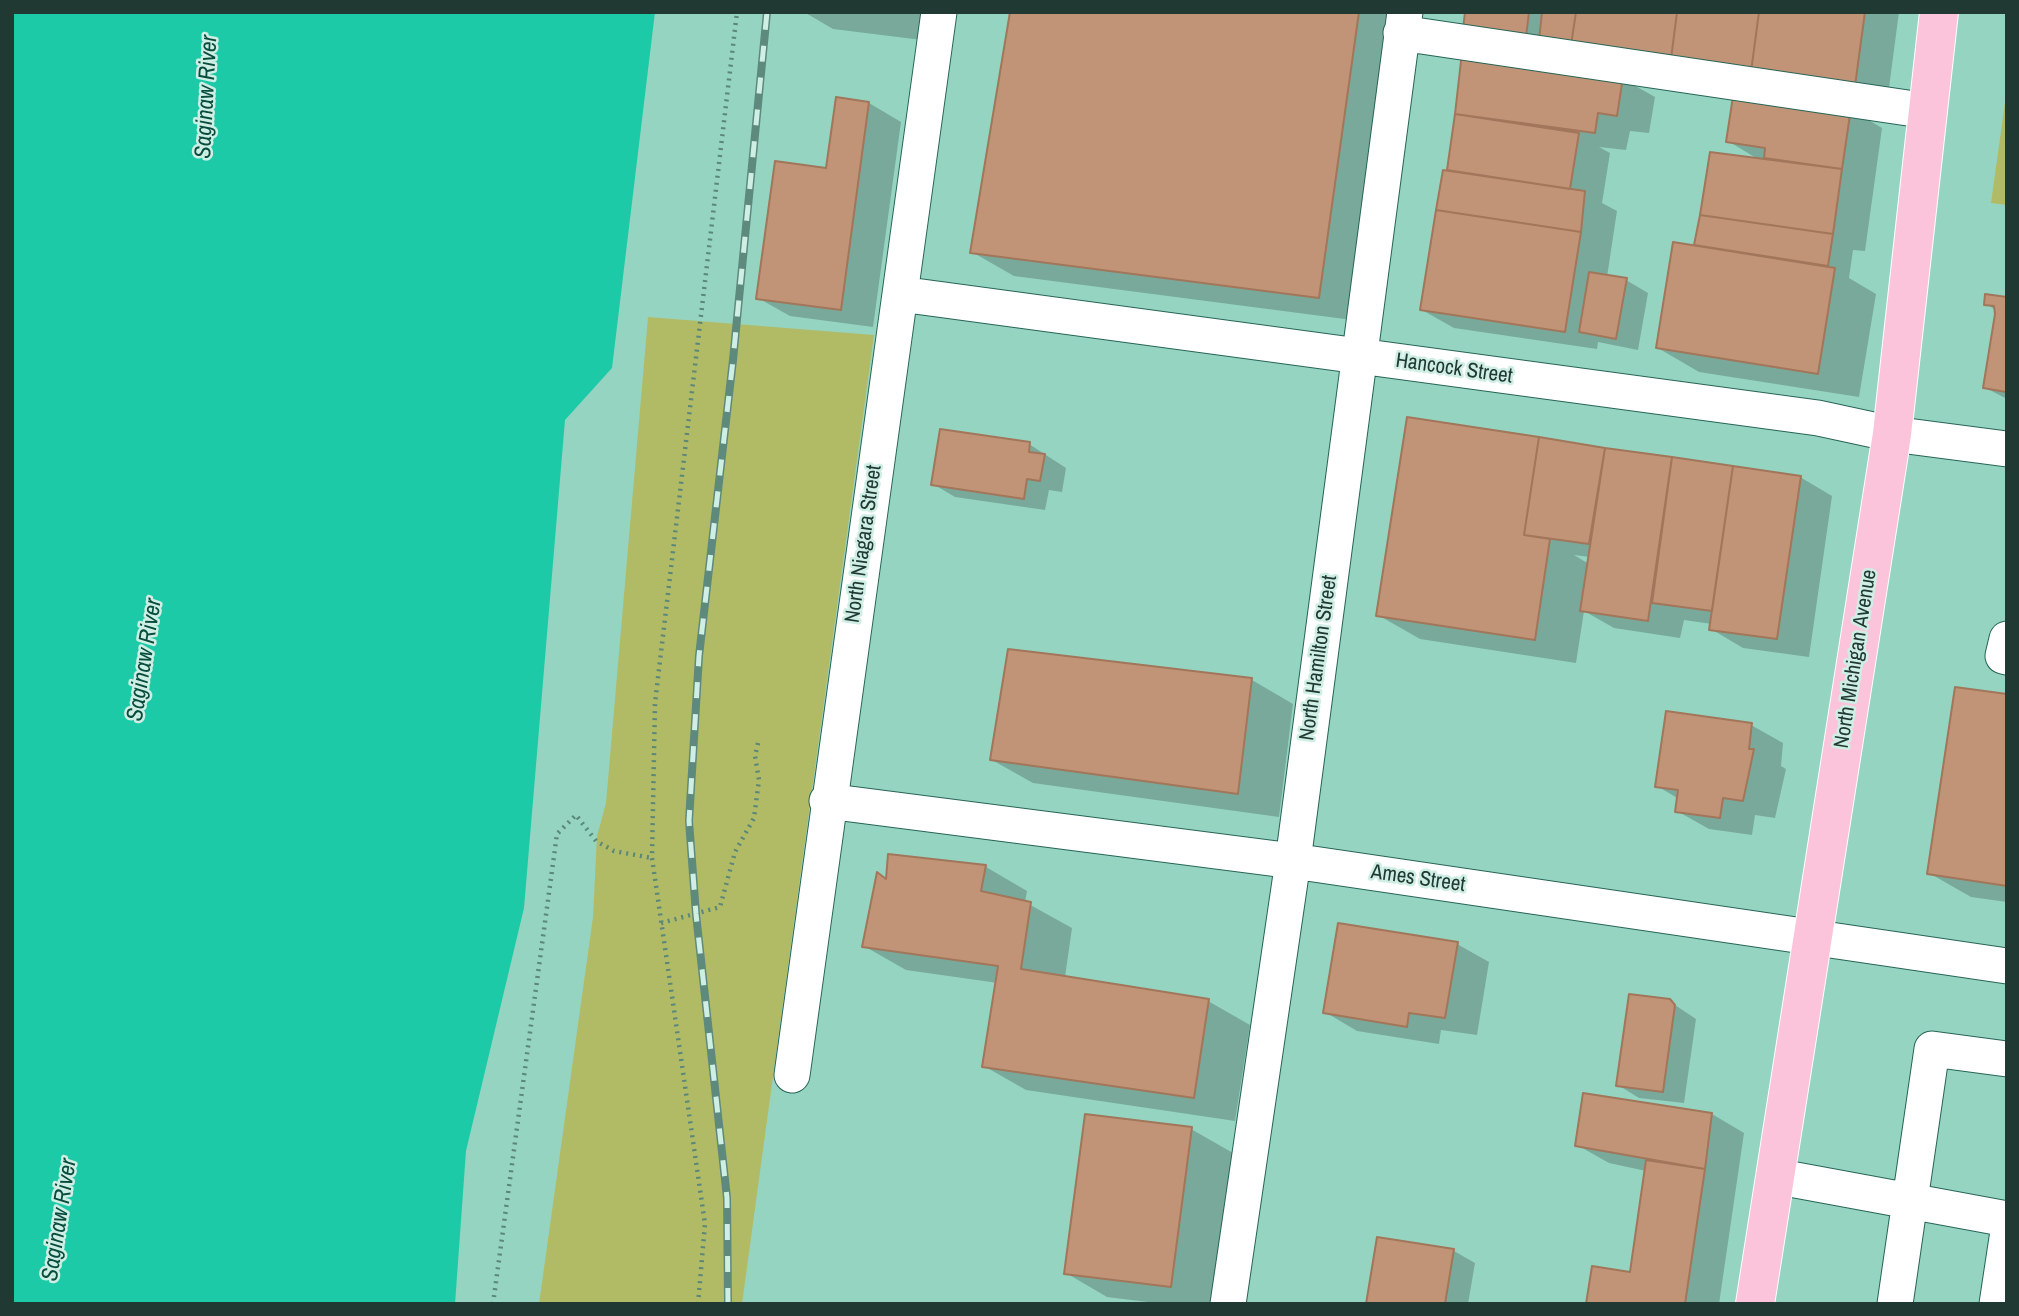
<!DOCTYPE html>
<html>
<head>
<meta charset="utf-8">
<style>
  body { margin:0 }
  #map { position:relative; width:2019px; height:1316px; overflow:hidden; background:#96d4c2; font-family:"Archivo Narrow",sans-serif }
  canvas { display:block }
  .frame { position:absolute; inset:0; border:14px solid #203932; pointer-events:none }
</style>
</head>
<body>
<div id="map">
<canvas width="2019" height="1316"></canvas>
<div class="frame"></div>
</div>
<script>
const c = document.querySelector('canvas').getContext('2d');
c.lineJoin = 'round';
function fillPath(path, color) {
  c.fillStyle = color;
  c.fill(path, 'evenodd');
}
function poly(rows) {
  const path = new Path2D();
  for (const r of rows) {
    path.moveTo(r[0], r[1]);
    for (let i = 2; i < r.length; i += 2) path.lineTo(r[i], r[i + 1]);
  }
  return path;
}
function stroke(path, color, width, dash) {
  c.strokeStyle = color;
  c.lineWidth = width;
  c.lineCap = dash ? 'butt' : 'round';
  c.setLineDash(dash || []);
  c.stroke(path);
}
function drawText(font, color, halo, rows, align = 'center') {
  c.font = font + ' "Archivo Narrow",sans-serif';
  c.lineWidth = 5;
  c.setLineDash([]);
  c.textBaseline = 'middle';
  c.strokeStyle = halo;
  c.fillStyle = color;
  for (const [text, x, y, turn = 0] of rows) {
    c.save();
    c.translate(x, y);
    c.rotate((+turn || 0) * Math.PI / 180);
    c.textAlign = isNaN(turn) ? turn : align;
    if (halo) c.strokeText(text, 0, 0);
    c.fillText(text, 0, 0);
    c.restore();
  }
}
fillPath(poly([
  [2007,88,2007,205,1991,203],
  [648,317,874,335,742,1304,539,1304,593,917,597,836,606,803]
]), '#b1bb66');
fillPath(poly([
  [12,12,655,12,612,368,565,420,524,908,466,1151,455,1304,12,1304]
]), '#1dcaa8');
fillPath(poly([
  [804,12,926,12,922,40,833,29],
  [1012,12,1404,12,1360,321,1014,276,972,252],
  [1467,12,1899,12,1887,103,1572,58],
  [1464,54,1623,79,1655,97,1649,133,1630,131,1626,150,1599,147,1610,153,1602,203,1617,211,1607,277,1626,280,1648,293,1638,350,1598,342,1597,349,1454,328,1422,310,1448,172],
  [869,103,901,122,873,327,790,316,758,298,828,170],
  [1850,109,1882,128,1865,251,1853,250,1849,278,1876,294,1859,397,1699,372,1658,348,1703,248,1696,244,1761,161,1728,141],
  [2007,299,2007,399,1984,387,1996,310,1986,304],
  [1539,439,1800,477,1832,496,1809,657,1743,648,1711,629,1712,624,1684,620,1680,638,1614,628,1584,611,1576,663,1420,639,1378,615],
  [1574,555,1590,557,1589,564],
  [1029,444,1066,468,1062,492,1049,490,1045,510,955,497,933,484],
  [1009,651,1252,680,1293,704,1279,817,1033,783,992,760],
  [2007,696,2007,902,1971,897,1929,873],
  [1751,725,1783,743,1781,766,1786,769,1775,818,1755,815,1752,835,1709,829,1677,811,1679,799,1657,786],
  [889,856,986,867,1027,891,1025,902,1072,928,1065,977,1208,1001,1250,1025,1235,1121,1026,1090,984,1066,998,983,906,970,864,946,879,874,888,880],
  [1457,944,1489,962,1477,1035,1441,1030,1439,1044,1357,1031,1325,1012],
  [1669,1001,1696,1019,1684,1103,1639,1098,1618,1085],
  [1585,1095,1712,1114,1744,1133,1719,1304,1588,1304,1632,1274,1646,1171,1609,1163,1577,1145],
  [1191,1129,1233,1153,1213,1304,1164,1304,1107,1297,1066,1273],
  [1454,1251,1475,1263,1468,1304,1368,1304]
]), '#0003');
const building = poly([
  [1010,12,1359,12,1319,298,970,253,1010,12],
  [1465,12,1529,12,1526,37,1463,29,1465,12],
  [1542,12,1576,12,1571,45,1539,40,1542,12],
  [1576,12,1677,12,1671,59,1571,45,1576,12],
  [1677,12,1759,12,1751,72,1671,59,1677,12],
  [1759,12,1865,12,1855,86,1751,72,1759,12],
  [1462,52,1623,77,1617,116,1598,113,1595,133,1455,114,1462,52],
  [1734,90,1851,108,1842,169,1764,158,1765,148,1726,142,1734,90],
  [836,97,869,102,841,310,756,299,775,161,826,168,836,97],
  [1455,114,1579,133,1570,189,1447,170,1455,114],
  [1710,152,1842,169,1833,234,1700,215,1710,152],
  [1443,170,1585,191,1581,232,1436,210,1443,170],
  [1436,210,1581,232,1565,332,1420,310,1436,210],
  [1700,215,1833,234,1828,266,1694,245,1700,215],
  [1673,242,1835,268,1818,374,1656,348,1673,242],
  [1589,272,1627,278,1616,339,1579,332,1589,272],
  [1985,294,2007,297,2006,392,1983,388,1995,314,1994,306,1984,305,1985,294],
  [1407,417,1539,437,1524,535,1550,539,1535,640,1376,616,1407,417],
  [940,429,1030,442,1029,452,1045,454,1040,481,1027,479,1024,499,931,485,940,429],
  [1539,437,1605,448,1589,544,1524,535,1539,437],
  [1605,448,1672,457,1648,621,1580,611,1605,448],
  [1672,457,1733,466,1712,611,1652,603,1672,457],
  [1733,466,1801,476,1777,639,1709,630,1733,466],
  [1008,649,1252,678,1238,794,990,760,1008,649],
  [1955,687,2007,694,2007,886,1927,874,1955,687],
  [1666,711,1752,723,1749,749,1754,749,1743,801,1723,798,1720,818,1675,812,1678,790,1655,787,1666,711],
  [888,854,986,865,981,891,1031,902,1021,969,1209,999,1194,1098,982,1067,998,966,862,947,877,872,886,879,888,854],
  [1338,923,1458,942,1445,1018,1409,1013,1407,1027,1323,1013,1338,923],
  [1629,994,1670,999,1675,1005,1663,1092,1616,1086,1629,994],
  [1583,1093,1712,1113,1705,1169,1575,1146,1583,1093],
  [1085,1114,1192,1127,1171,1287,1064,1274,1085,1114],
  [1646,1160,1705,1169,1685,1304,1586,1304,1592,1266,1630,1272,1646,1160],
  [1377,1237,1454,1249,1445,1304,1366,1304,1377,1237]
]);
fillPath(building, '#c29477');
stroke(building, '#a2765a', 2);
const minor = poly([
  [1401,33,1928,111],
  [900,294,1818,418,1892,434,2007,449],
  [2007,639,2003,656,2007,657],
  [827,801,1293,861,2007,966],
  [792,1075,939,12],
  [1774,1176,2007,1219],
  [1228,1304,1293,861,1405,12],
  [1895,1304,1932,1049,2007,1059],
  [1997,1304,2007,1238]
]);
const major = poly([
  [1755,1304,1892,434,1939,12]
]);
stroke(minor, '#276556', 37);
stroke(major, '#fff', 40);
stroke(poly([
  [661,923,720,907,735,852,754,818,759,780,755,756,759,739],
  [493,1304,557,834,576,815,596,841,614,851,652,858],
  [698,1304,705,1224,652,858,655,703,737,12]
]), '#5b877a', 4.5, [2, 5]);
stroke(minor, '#fff', 35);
stroke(major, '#fbc4da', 38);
const rail = poly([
  [728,1304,727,1198,696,914,689,821,699,656,733,360,767,12]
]);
stroke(rail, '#5e8a7d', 8);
stroke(rail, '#cfeee4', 5, [16]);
drawText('21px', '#203932', '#cfeee4', [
  ["Hancock Street",1454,369,8],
  ["North Niagara Street",864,544,-82],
  ["North Hamilton Street",1319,658,-82],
  ["North Michigan Avenue",1856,659,-81],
  ["Ames Street",1418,879,8]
]);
drawText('italic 23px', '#084c3e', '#cfeee4', [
  ["Saginaw River",207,97,-87],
  ["Saginaw River",145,660,-81],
  ["Saginaw River",60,1220,-81]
]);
</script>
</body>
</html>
